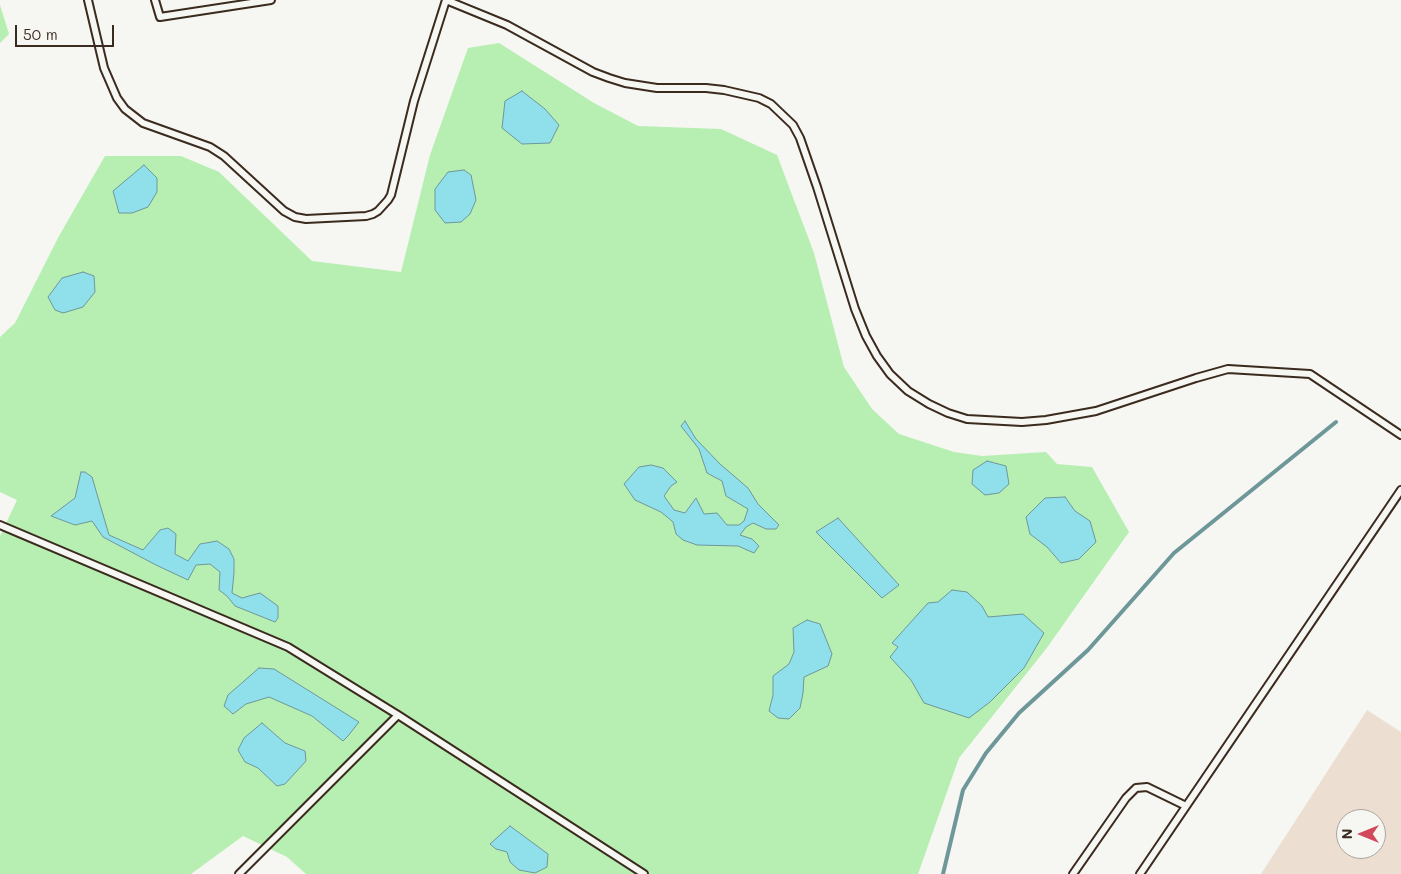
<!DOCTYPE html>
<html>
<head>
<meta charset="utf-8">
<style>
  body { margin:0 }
  #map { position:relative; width:1401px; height:874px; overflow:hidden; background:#f6f6f2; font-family:Mali,sans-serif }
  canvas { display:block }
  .north { position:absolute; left:1336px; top:809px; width:50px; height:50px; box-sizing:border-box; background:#f6f6f2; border:1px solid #aba49d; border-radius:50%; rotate:270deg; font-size:14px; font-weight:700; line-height:20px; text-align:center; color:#3b2a1e }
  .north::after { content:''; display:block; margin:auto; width:18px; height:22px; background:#d1495b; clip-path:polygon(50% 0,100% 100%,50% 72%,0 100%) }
  .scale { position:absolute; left:15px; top:25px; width:99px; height:22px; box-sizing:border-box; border:2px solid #3b2a1e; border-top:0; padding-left:6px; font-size:15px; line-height:18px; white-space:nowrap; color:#3b2a1e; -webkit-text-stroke:4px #f6f6f2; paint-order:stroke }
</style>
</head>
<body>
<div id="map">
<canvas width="1401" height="874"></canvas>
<div class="north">N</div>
<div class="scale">50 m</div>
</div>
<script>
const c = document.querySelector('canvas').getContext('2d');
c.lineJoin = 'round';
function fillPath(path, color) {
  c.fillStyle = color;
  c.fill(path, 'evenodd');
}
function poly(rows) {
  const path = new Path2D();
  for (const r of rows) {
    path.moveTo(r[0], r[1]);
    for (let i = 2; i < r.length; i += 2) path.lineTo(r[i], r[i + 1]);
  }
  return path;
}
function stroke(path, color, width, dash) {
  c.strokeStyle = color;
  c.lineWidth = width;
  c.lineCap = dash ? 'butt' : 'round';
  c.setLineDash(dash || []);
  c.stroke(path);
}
fillPath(poly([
  [1367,710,1401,732,1401,874,1261,874],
  [1346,819,1376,819,1376,849,1346,849]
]), '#ecdfd1');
fillPath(poly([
  [0,5,9,34,0,43],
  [499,43,594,103,638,126,721,129,777,155,814,253,844,367,872,409,899,434,954,452,982,456,1046,452,1057,464,1092,467,1129,532,1046,649,959,758,918,874,306,874,287,857,243,836,191,874,0,874,0,536,17,500,0,492,0,337,15,323,59,236,105,156,181,156,219,172,312,261,401,272,430,155,468,48]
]), '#b7efb2');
const water = poly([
  [522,91,545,109,559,125,550,143,522,144,502,128,505,101,522,91],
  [144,165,157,178,157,192,148,207,132,213,119,213,113,191,144,165],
  [464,170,471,175,476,200,470,214,461,222,445,223,435,210,435,189,448,172,464,170],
  [83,272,94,276,95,292,83,307,63,313,55,310,48,297,62,278,83,272],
  [685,421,696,439,720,464,748,488,758,504,779,525,776,529,766,529,753,523,746,527,740,535,752,539,759,546,754,553,738,546,697,545,683,540,676,534,673,522,661,512,635,500,624,484,639,467,651,465,663,468,677,482,671,486,664,496,674,510,685,513,696,498,704,514,717,513,727,525,739,525,744,521,748,509,726,496,722,481,707,473,699,449,681,426,685,421],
  [987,461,1006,466,1009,484,999,493,985,495,972,484,973,470,987,461],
  [81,472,85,472,92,477,109,535,143,550,160,530,168,528,176,534,175,554,188,561,200,544,217,541,229,549,234,559,234,573,232,593,242,598,260,593,278,606,278,618,275,622,235,606,227,596,219,590,220,572,210,564,196,565,188,580,156,565,103,537,92,521,75,525,51,516,75,498,81,472],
  [1065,497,1075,511,1090,521,1096,542,1079,559,1061,563,1047,547,1030,534,1026,517,1045,498,1065,497],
  [838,518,899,585,882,598,816,532,838,518],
  [952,590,967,592,982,606,988,617,1023,614,1044,633,1024,668,990,702,969,718,924,703,911,680,890,657,898,647,892,643,928,603,938,602,952,590],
  [807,620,820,624,832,654,828,666,804,677,803,693,800,708,789,719,778,718,769,711,773,695,773,676,789,664,794,652,793,628,807,620],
  [259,668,274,669,359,722,348,736,343,741,312,716,269,697,246,704,233,714,224,706,228,695,259,668],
  [262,723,285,743,305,751,306,761,285,784,277,786,258,768,245,762,238,750,244,738,262,723],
  [510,826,548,854,547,867,535,873,519,870,510,862,507,852,496,849,490,844,510,826]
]);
fillPath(water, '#90e0ec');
stroke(water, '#6e979a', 1);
stroke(poly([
  [943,874,963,790,986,753,1019,713,1088,650,1174,553,1336,422]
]), '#6e979a', 4);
const service = poly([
  [88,0,104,68,117,98,125,109,143,123,210,147,224,156,284,211,295,217,306,219,366,216,373,214,378,211,388,200,391,195,414,101,446,0],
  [155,0,160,17,271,0],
  [446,0,507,25,593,72,609,78,625,83,657,88,706,88,724,90,759,98,771,104,793,125,800,138,817,187,855,309,866,336,877,356,890,374,908,391,929,404,948,413,967,419,1022,422,1046,420,1096,411,1196,378,1228,369,1310,374,1401,435],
  [0,525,288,647,398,715],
  [239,874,398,715,644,874],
  [1073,874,1126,798,1136,788,1147,787,1186,806],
  [1140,874,1401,490]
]);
stroke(service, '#3b2a1e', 10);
stroke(service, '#f6f6f2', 6);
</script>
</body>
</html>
